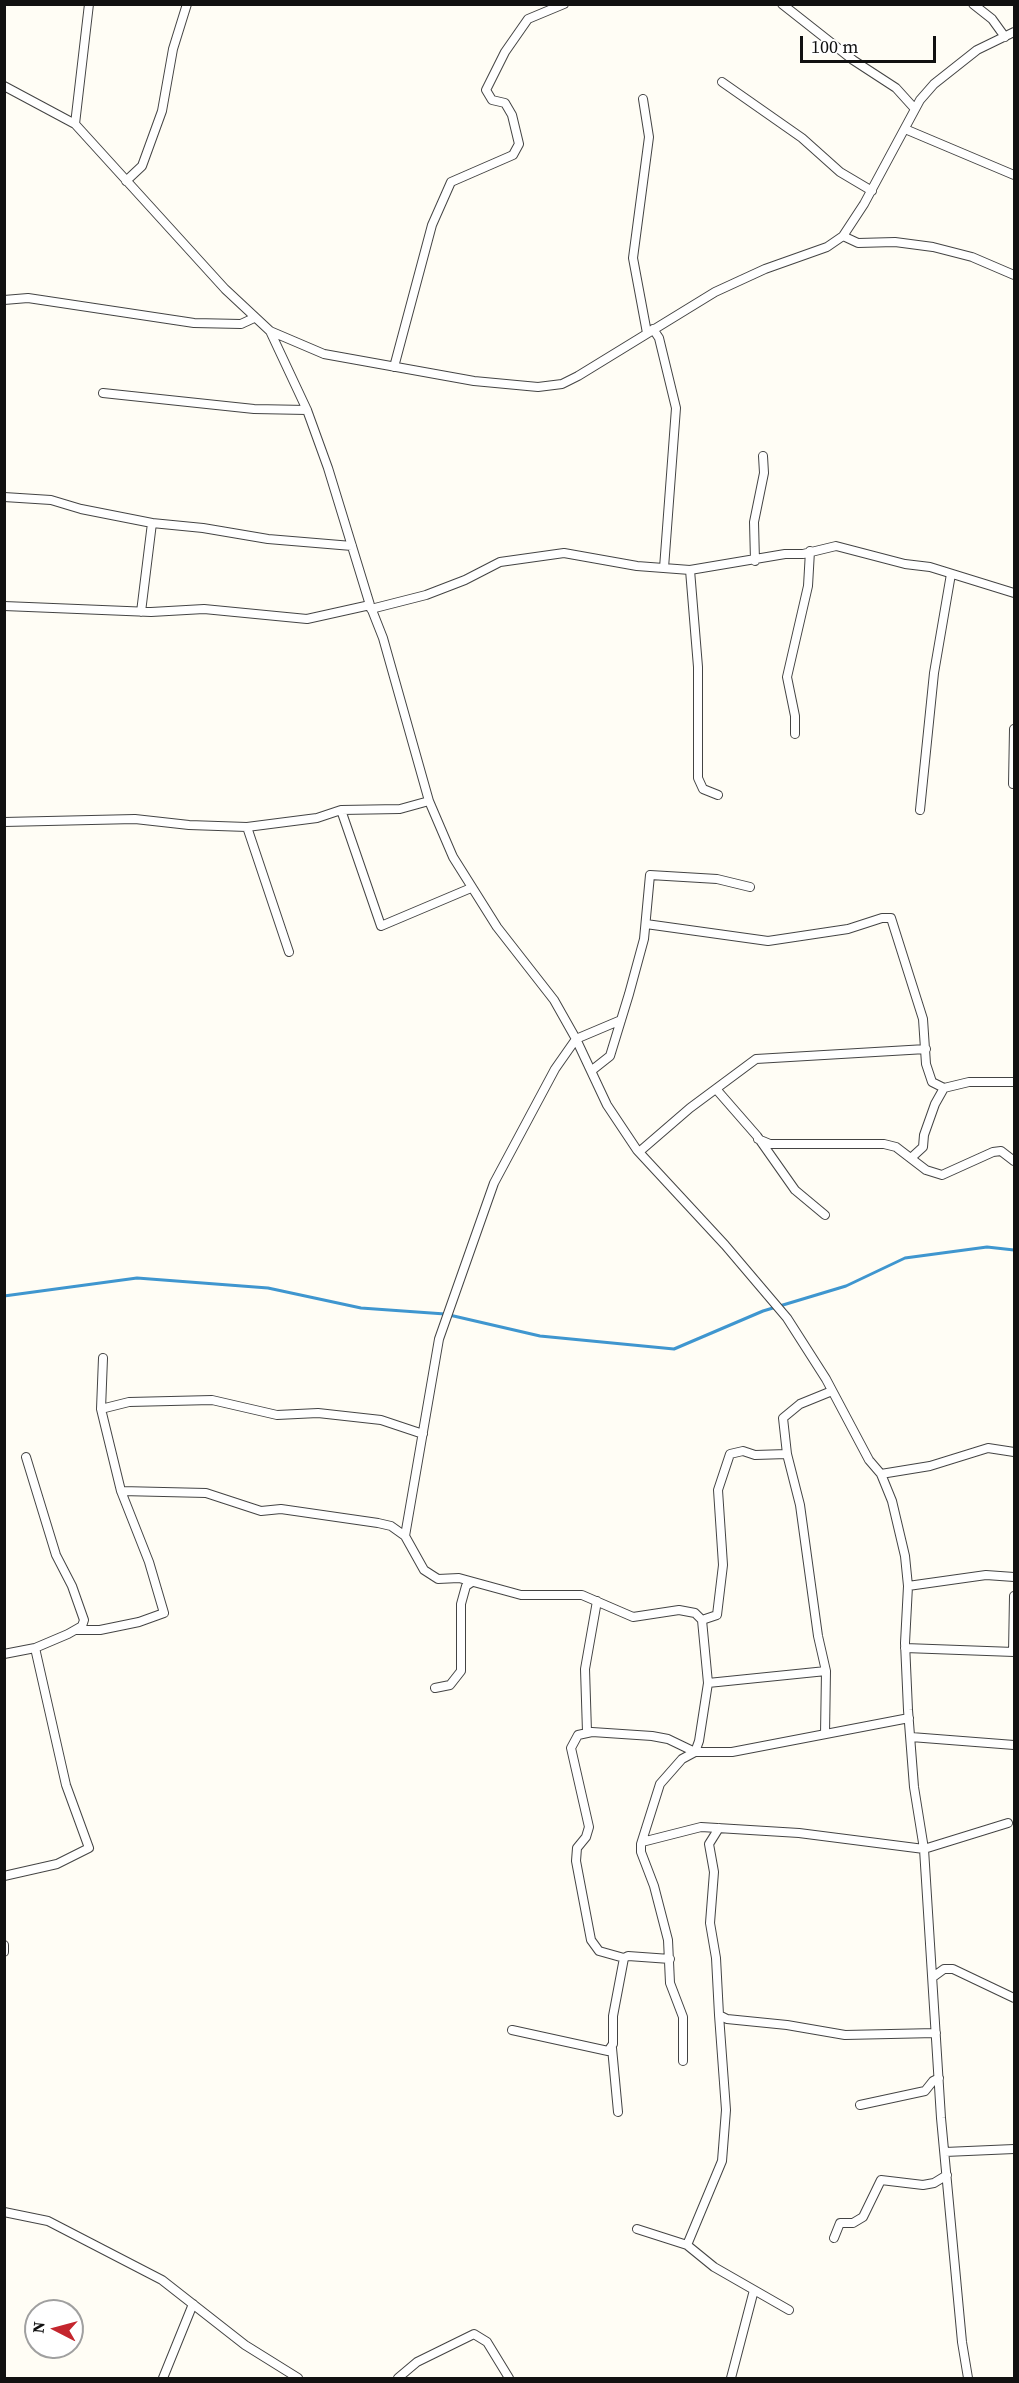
<!DOCTYPE html>
<html>
<head>
<meta charset="utf-8">
<style>
  body { margin:0 }
  #map { position:relative; width:1019px; height:2383px; overflow:hidden; background:#fffdf5; font-family:"Source Serif 4",serif }
  canvas { display:block }
  .frame { position:absolute; inset:0; border:6px solid #111; pointer-events:none }
  .north { position:absolute; left:24px; top:2299px; width:60px; height:60px; box-sizing:border-box; background:#fff; border:2px solid #a0a0a0; border-radius:50%; rotate:276deg; font-size:16px; font-weight:700; line-height:24px; text-align:center; color:#111 }
  .north::after { content:''; display:block; margin:auto; width:21px; height:27px; background:#c4262e; clip-path:polygon(50% 0,100% 100%,50% 72%,0 100%) }
  .scale { position:absolute; left:800px; top:36px; width:136px; height:27px; box-sizing:border-box; border:3px solid #111; border-top:0; padding-left:8px; font-size:18px; line-height:21px; white-space:nowrap; color:#111; -webkit-text-stroke:4px #fff; paint-order:stroke }
</style>
</head>
<body>
<div id="map">
<canvas width="1019" height="2383"></canvas>
<div class="frame"></div>
<div class="north">N</div>
<div class="scale">100 m</div>
</div>
<script>
const c = document.querySelector('canvas').getContext('2d');
c.lineJoin = 'round';
function poly(rows) {
  const path = new Path2D();
  for (const r of rows) {
    path.moveTo(r[0], r[1]);
    for (let i = 2; i < r.length; i += 2) path.lineTo(r[i], r[i + 1]);
  }
  return path;
}
function stroke(path, color, width, dash) {
  c.strokeStyle = color;
  c.lineWidth = width;
  c.lineCap = dash ? 'butt' : 'round';
  c.setLineDash(dash || []);
  c.stroke(path);
}
stroke(poly([
  [4,1296,137,1278,268,1288,361,1308,445,1314,540,1336,674,1349,763,1311,846,1286,905,1258,987,1247,1014,1250]
]), '#3f96cf', 3);
const minor = poly([
  [782,4,853,60,896,88,915,109],
  [973,4,992,19,1005,37],
  [722,82,802,138,840,172,872,191],
  [4,86,75,124,225,289,270,331,324,354,474,381,538,387,562,384,578,376,715,292,765,269,827,247,843,236,864,204,920,100,934,84,977,50,1014,32],
  [643,99,649,137,633,258,647,333],
  [75,124,89,4],
  [905,129,1014,175],
  [126,181,142,166,162,111,173,49,187,4],
  [843,236,858,243,895,242,933,247,972,257,1014,275],
  [4,300,28,298,194,323,241,324,254,318],
  [653,329,659,338,676,408,664,568],
  [270,331,307,410,328,468,370,605,383,638,429,801,453,857,497,927,554,1000,576,1039,607,1105,637,1150,725,1245,787,1318,826,1379,869,1460,881,1474,892,1501,905,1556,908,1586,905,1643,908,1710,914,1787,924,1849,941,2118,962,2342,968,2378],
  [394,367,432,225,451,182,513,155,519,144,512,115,505,103,492,100,486,90,505,52,528,19,564,4],
  [103,393,254,409,307,410],
  [4,497,51,500,81,509,152,523,141,612],
  [152,523,203,528,268,539,352,546],
  [755,561,754,522,764,473,763,456],
  [690,570,698,667,698,778,703,789,718,795],
  [4,606,151,612,204,609,307,619,370,605],
  [371,609,426,595,465,580,500,562,564,553,637,566,690,570,785,554,803,554,836,546,905,564,930,567,1014,593],
  [795,734,795,716,787,677,808,586,810,551],
  [1013,784,1014,729],
  [341,810,381,926,471,888],
  [920,810,934,673,951,574],
  [4,822,135,819,189,825,247,827,317,818,341,810,400,809,429,801],
  [247,827,289,952],
  [646,924,768,941,848,929,882,918,891,918,923,1019,926,1064,932,1082,944,1088,969,1082,1014,1082],
  [591,1071,610,1056,629,994,644,939,650,875,717,879,750,887],
  [716,1089,757,1136,795,1190,825,1215],
  [758,1139,770,1144,884,1144,896,1147,926,1170,942,1175,993,1152,1001,1151,1014,1161],
  [639,1152,690,1108,756,1059,926,1049],
  [911,1158,923,1147,924,1135,935,1104,944,1088],
  [103,1358,101,1409,121,1491,206,1493,261,1511,281,1509,378,1523,391,1526,405,1536,424,1570,438,1579,459,1578,521,1595,582,1595,633,1617,679,1610,695,1613,702,1620,708,1683,699,1741,695,1752,682,1759,660,1784,641,1844,641,1852,654,1886,668,1940,670,1983,683,2017,683,2061],
  [101,1409,129,1402,212,1400,277,1415,318,1413,381,1420,423,1434],
  [881,1474,930,1466,988,1448,1014,1452],
  [405,1536,439,1339,494,1183,555,1069,576,1039,621,1020],
  [908,1586,986,1575,1014,1577],
  [702,1620,717,1615,723,1565,718,1490,730,1454,743,1451,755,1455,787,1454],
  [77,1630,100,1630,139,1622,164,1613,149,1562,121,1491],
  [905,1648,1014,1652],
  [1013,1652,1014,1596],
  [4,1654,35,1648,68,1634,82,1626,84,1620,72,1586,56,1555,26,1457],
  [708,1683,826,1671],
  [435,1688,450,1685,461,1671,461,1604,466,1586,472,1582],
  [587,1732,585,1669,597,1601],
  [825,1734,826,1671,818,1636,800,1505,787,1454,783,1418,800,1404,832,1391],
  [911,1737,1014,1745],
  [719,1828,709,1844,714,1872,710,1923,716,1958,719,2015,727,2019,787,2025,845,2035,936,2033],
  [642,1842,701,1827,799,1833,924,1849,1008,1823],
  [4,1876,57,1864,89,1848,66,1785,35,1648],
  [4,1945,4,1952],
  [624,1958,599,1951,591,1940,576,1861,577,1848,586,1837,589,1827,571,1748,578,1735,592,1732,652,1736,668,1739,695,1752,732,1752,909,1718],
  [933,1977,944,1969,953,1969,1014,1998],
  [512,2030,608,2051,613,2044,613,2016,624,1958,628,1956,670,1959],
  [612,2048,618,2112],
  [860,2105,925,2091,933,2081,939,2078],
  [945,2152,1014,2149],
  [4,2212,48,2221,162,2280,245,2345,298,2378],
  [637,2229,687,2245,722,2161,726,2110,719,2015],
  [834,2238,840,2223,853,2223,863,2217,881,2180,923,2185,934,2183,947,2175],
  [687,2245,714,2267,789,2310],
  [163,2378,193,2304],
  [398,2378,417,2362,474,2334,487,2342,509,2378],
  [731,2378,754,2290]
]);
stroke(minor, '#444', 10);
stroke(minor, '#fff', 8);
</script>
</body>
</html>
